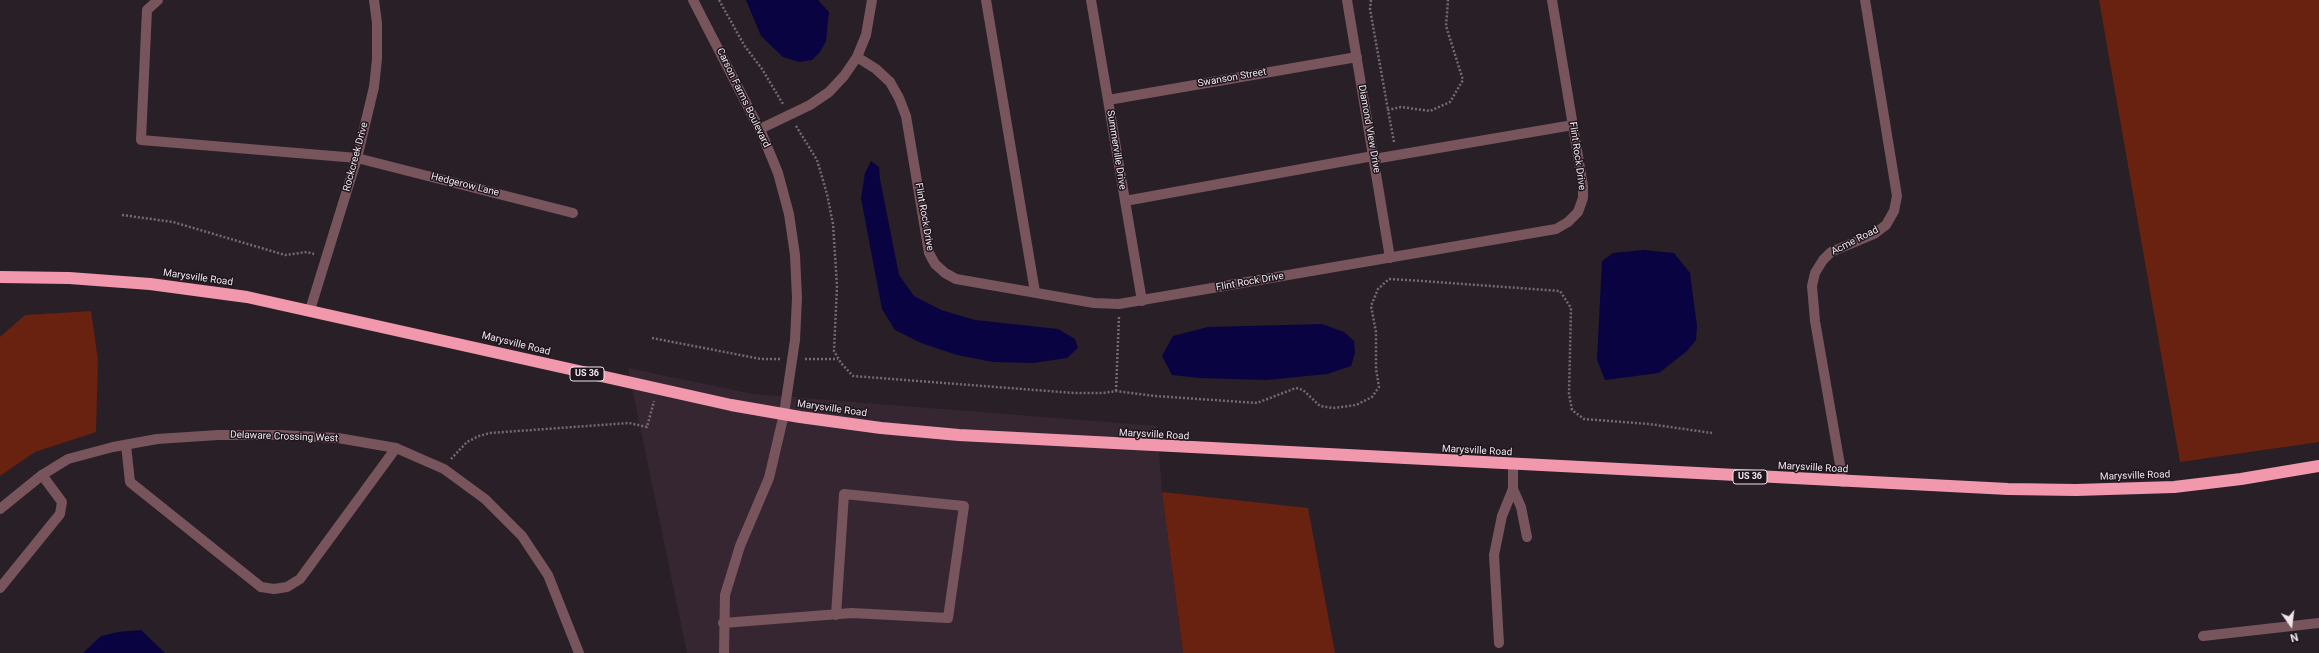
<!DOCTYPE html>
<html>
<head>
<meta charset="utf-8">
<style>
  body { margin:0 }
  #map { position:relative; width:2319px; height:653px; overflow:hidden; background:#291f27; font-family:Roboto,sans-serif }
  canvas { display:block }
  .north { position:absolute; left:2271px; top:605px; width:40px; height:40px; -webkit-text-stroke:3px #1f151d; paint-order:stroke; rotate:166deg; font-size:11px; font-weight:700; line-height:16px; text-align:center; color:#eee6ec }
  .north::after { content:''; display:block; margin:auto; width:14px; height:18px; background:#eee6ec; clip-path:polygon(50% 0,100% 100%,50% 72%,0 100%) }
</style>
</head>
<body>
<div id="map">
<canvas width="2319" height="653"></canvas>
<div class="north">N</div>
</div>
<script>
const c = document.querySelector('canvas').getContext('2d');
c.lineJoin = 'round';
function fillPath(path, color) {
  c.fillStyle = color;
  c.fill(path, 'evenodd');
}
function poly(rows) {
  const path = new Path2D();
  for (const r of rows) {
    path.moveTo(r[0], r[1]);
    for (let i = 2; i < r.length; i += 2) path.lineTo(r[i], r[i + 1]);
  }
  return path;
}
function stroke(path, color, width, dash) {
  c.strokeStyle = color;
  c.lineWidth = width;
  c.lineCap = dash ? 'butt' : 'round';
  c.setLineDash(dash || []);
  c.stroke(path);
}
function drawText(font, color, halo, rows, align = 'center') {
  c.font = font + ' Roboto,sans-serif';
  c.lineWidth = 3;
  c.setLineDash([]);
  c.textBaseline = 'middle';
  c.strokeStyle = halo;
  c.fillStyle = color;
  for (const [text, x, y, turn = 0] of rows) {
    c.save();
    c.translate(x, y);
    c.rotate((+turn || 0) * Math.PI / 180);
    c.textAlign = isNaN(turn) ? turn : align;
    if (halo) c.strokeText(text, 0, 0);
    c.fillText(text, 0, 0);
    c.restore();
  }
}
fillPath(poly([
  [628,368,753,394,1157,426,1162,492,1183,653,687,653]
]), '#362632');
fillPath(poly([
  [2099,0,2319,0,2319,442,2180,462],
  [91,311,98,360,96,432,35,452,0,476,0,337,25,315],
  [1162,492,1308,508,1335,653,1183,653]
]), '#68220f');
fillPath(poly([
  [746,0,818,0,829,12,826,41,820,52,812,60,799,62,783,57,761,36],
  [871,161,879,167,880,179,899,275,914,296,941,310,975,320,1058,329,1075,339,1078,348,1067,358,1033,363,993,362,957,355,921,343,895,330,882,309,861,198,865,173],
  [1644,250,1674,253,1690,273,1697,326,1696,340,1687,351,1659,373,1605,380,1597,360,1602,261,1613,253],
  [1322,324,1344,332,1354,341,1355,353,1351,366,1327,374,1267,380,1199,378,1172,375,1162,356,1173,336,1208,327],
  [141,630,165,653,83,653,101,636,118,632]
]), '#090342');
stroke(poly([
  [719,0,744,45,762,69,783,104],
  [1371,0,1370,9,1388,110],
  [796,126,817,160,827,194,833,224,837,286,834,351,841,363,853,376,1074,393,1103,393,1116,391,1155,396,1257,403,1296,388,1303,390,1320,406,1333,408,1356,405,1372,397,1379,387,1376,369,1376,332,1371,306,1378,289,1389,279,1422,281,1560,291,1571,308,1569,394,1572,410,1584,419,1649,424,1712,433],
  [1394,142,1388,110,1401,107,1430,111,1450,102,1463,80,1446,26,1448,0],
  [122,215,173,222,285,255,307,252,314,254],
  [652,338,761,359,780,359],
  [805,359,838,359],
  [1116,391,1119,317],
  [451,459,467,442,479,436,490,433,629,423,647,427,654,401]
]), '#746a72', 2.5, [2, 2]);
stroke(poly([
  [158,0,147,10,141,140,357,158],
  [986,0,1035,292],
  [1374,159,1573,125],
  [1125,201,1373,156],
  [126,445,130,482,261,587,274,589,287,587,300,579,396,448],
  [1513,489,1521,507,1527,537],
  [0,588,60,514,62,502,42,475],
  [723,623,852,613,948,618,964,506,844,494,836,615],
  [2203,636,2319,623],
  [1499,643,1494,555,1502,516,1513,489,1513,465],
  [724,653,725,595,740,546,769,478,784,414]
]), '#78545c', 10);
stroke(poly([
  [693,0,762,134,778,173,789,214,795,255,797,298,795,340,784,414],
  [1091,0,1142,301],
  [1347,0,1390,258],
  [857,57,876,69,890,82,899,98,906,116,929,253,935,264,945,273,956,279,1094,303,1119,304,1556,229,1568,222,1578,212,1583,198,1583,186,1552,0],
  [1108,100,1357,57],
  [760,129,810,105,829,92,844,76,857,57,866,35,872,0],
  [357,158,573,213],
  [310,310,357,158,374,87,377,59,377,23,374,0],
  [1843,482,1815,321,1812,286,1815,273,1823,260,1831,252,1874,234,1886,225,1894,211,1897,196,1865,0],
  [0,509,42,475,68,459,113,447,157,439,218,435,279,435,338,438,396,448,444,469,485,499,522,536,548,575,579,653]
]), '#78545c', 10);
stroke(poly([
  [0,277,69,278,150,284,247,297,731,405,800,417,881,428,959,435,2008,489,2076,490,2174,487,2241,479,2319,466]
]), '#f198ac', 12);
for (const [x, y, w] of [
  [587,374,34],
  [1750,477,34]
]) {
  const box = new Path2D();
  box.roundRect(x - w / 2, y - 7, w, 14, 3);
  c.fillStyle = '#1f151d';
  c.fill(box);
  stroke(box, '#eee6ec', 1);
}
drawText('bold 9px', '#eee6ec', null, [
  ["US 36",587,374],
  ["US 36",1750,477]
]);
drawText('10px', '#eee6ec', '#1f151d', [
  ["Swanson Street",1232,78,-10],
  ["Carson Farms Boulevard",743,98,64],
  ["Diamond View Drive",1369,129,80],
  ["Summerville Drive",1116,150,81],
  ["Flint Rock Drive",1577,156,82],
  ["Rockcreek Drive",356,157,-75],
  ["Hedgerow Lane",465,185,14],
  ["Flint Rock Drive",924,217,80],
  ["Acme Road",1855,241,-27],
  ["Marysville Road",198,278,8],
  ["Flint Rock Drive",1250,282,-10],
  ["Marysville Road",516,344,14],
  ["Marysville Road",832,409,8],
  ["Marysville Road",1154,435,3],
  ["Delaware Crossing West",284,437,2],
  ["Marysville Road",1477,451,3],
  ["Marysville Road",1813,468,3],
  ["Marysville Road",2135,476,-2]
]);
</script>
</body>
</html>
